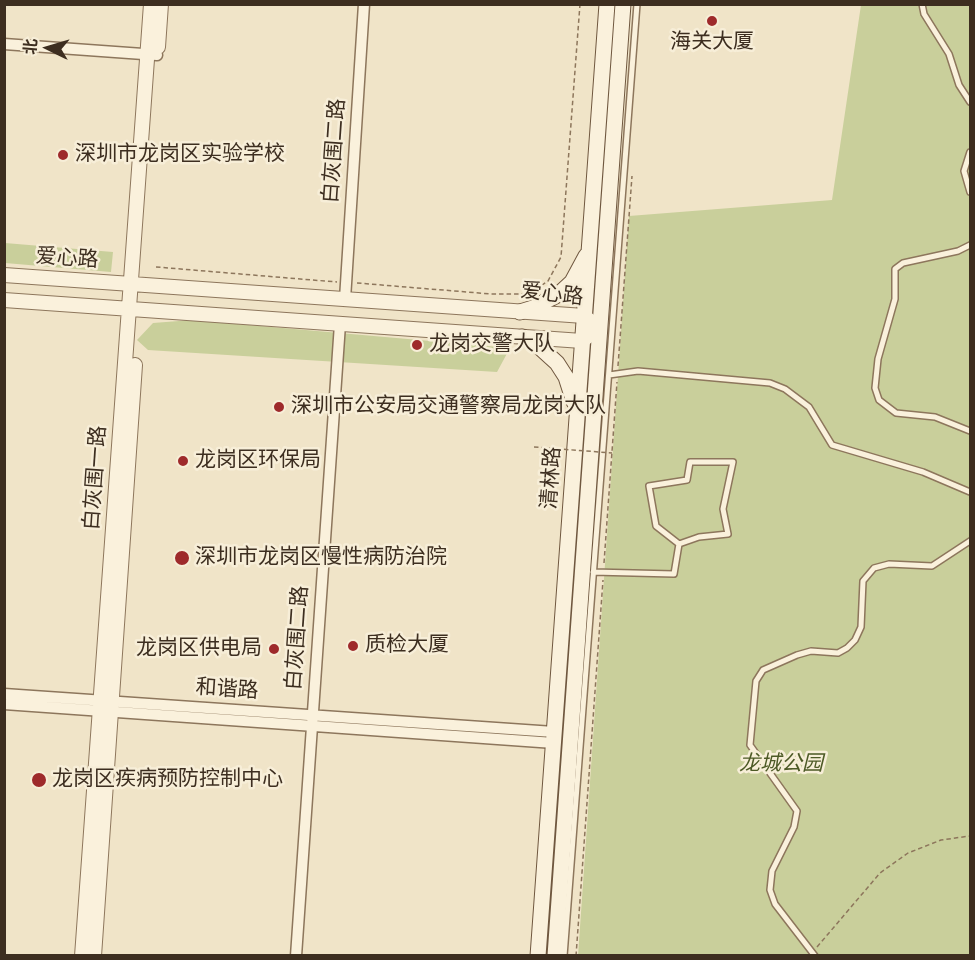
<!DOCTYPE html>
<html>
<head>
<meta charset="utf-8">
<style>
  body { margin:0 }
  #map { position:relative; width:975px; height:960px; overflow:hidden; background:#f0e4c8; font-family:"Source Serif 4","Noto Sans SC",serif }
  canvas { display:block }
  .frame { position:absolute; inset:0; border:6px solid #3d2e20; pointer-events:none }
  .north { position:absolute; left:18px; top:18px; width:60px; height:60px; -webkit-text-stroke:4px #f7eed8; paint-order:stroke; rotate:275deg; font-size:16px; font-weight:700; line-height:24px; text-align:center; color:#3d2e20 }
  .north::after { content:''; display:block; margin:auto; width:21px; height:27px; background:#3d2e20; clip-path:polygon(50% 0,100% 100%,50% 72%,0 100%) }
</style>
</head>
<body>
<div id="map">
<canvas width="975" height="960"></canvas>
<div class="frame"></div>
<div class="north">北</div>
</div>
<script>
const c = document.querySelector('canvas').getContext('2d');
c.lineJoin = 'round';
function fillPath(path, color) {
  c.fillStyle = color;
  c.fill(path, 'evenodd');
}
function poly(rows) {
  const path = new Path2D();
  for (const r of rows) {
    path.moveTo(r[0], r[1]);
    for (let i = 2; i < r.length; i += 2) path.lineTo(r[i], r[i + 1]);
  }
  return path;
}
function stroke(path, color, width, dash) {
  c.strokeStyle = color;
  c.lineWidth = width;
  c.lineCap = dash ? 'butt' : 'round';
  c.setLineDash(dash || []);
  c.stroke(path);
}
function drawText(font, color, halo, rows, align = 'center') {
  c.font = font + ' "Source Serif 4","Noto Sans SC",serif';
  c.lineWidth = 5;
  c.setLineDash([]);
  c.textBaseline = 'middle';
  c.strokeStyle = halo;
  c.fillStyle = color;
  for (const [text, x, y, turn = 0] of rows) {
    c.save();
    c.translate(x, y);
    c.rotate((+turn || 0) * Math.PI / 180);
    c.textAlign = isNaN(turn) ? turn : align;
    if (halo) c.strokeText(text, 0, 0);
    c.fillText(text, 0, 0);
    c.restore();
  }
}
fillPath(poly([
  [861,5,970,5,970,955,578,956,629,216,832,200],
  [5,243,113,252,111,272,5,263],
  [192,320,510,348,497,372,148,350,137,340,153,323]
]), '#c9cf9b');
const service = poly([
  [922,4,924,14,949,54,959,85,970,102],
  [970,152,964,171,970,192],
  [970,245,958,251,903,263,895,269,895,299,878,359,875,388,879,400,896,413,935,417,970,431],
  [609,375,638,371,770,383,785,389,809,407,832,445,923,472,970,492],
  [593,572,674,574,679,544,656,526,649,486,687,480,690,462,733,462,723,509,728,534,699,537,679,544],
  [564,956,637,4],
  [815,956,775,904,770,890,772,871,794,827,797,811,750,745,756,681,763,670,797,655,811,651,838,653,847,648,855,640,861,627,863,581,874,568,889,564,932,566,970,541]
]);
const minor = poly([
  [4,44,157,55],
  [345,299,364,4],
  [4,694,554,732],
  [4,704,554,743],
  [296,956,340,324]
]);
const tertiary = poly([
  [158,47,161,4],
  [4,275,584,316,592,322],
  [4,300,582,341,590,335],
  [82,956,151,4],
  [94,956,135,365]
]);
const secondary = poly([
  [520,312,533,308,559,294,572,282,586,256],
  [522,337,535,343,557,363,566,377,574,402],
  [538,956,607,4],
  [555,956,623,4]
]);
stroke(service, '#8d765c', 8);
stroke(minor, '#8d765c', 13);
stroke(tertiary, '#8d765c', 16);
stroke(secondary, '#6f573f', 17);
stroke(poly([
  [156,267,337,282],
  [357,283,491,294,529,294,548,281,561,257,580,4],
  [618,366,632,176],
  [604,563,617,382],
  [817,947,880,873,908,853,941,840,970,836],
  [576,956,603,580]
]), '#8d765c', 1.5, [4.5, 3]);
stroke(service, '#faf1dc', 5);
stroke(minor, '#faf1dc', 10);
stroke(tertiary, '#faf1dc', 14);
stroke(secondary, '#faf1dc', 15);
stroke(poly([
  [534,447,612,453]
]), '#8d765c', 1.5, [4.5, 3]);
for (const [x, y, r, color] of [
  [712,21,6,"#9e2a2b"],
  [63,155,6,"#9e2a2b"],
  [417,345,6,"#9e2a2b"],
  [279,407,6,"#9e2a2b"],
  [183,461,6,"#9e2a2b"],
  [182,558,8,"#9e2a2b"],
  [353,646,6,"#9e2a2b"],
  [274,649,6,"#9e2a2b"],
  [39,780,8,"#9e2a2b"]
]) {
  const dot = new Path2D();
  dot.arc(x, y, r, 0, 2 * Math.PI);
  c.fillStyle = color;
  c.fill(dot);
  stroke(dot, '#f7eed8', 2);
}
drawText('21px', '#3d2e20', '#f7eed8', [
  ["海关大厦",712,43,"center"],
  ["深圳市龙岗区实验学校",75,155],
  ["龙岗交警大队",429,345],
  ["深圳市公安局交通警察局龙岗大队",291,407],
  ["龙岗区环保局",195,461],
  ["深圳市龙岗区慢性病防治院",195,558],
  ["质检大厦",365,646],
  ["龙岗区供电局",262,649,"right"],
  ["龙岗区疾病预防控制中心",52,780]
], 'left');
drawText('21px', '#3d2e20', '#f7eed8', [
  ["白灰围二路",335,151,-86],
  ["爱心路",67,259,4],
  ["爱心路",552,295,7],
  ["白灰围一路",96,478,-86],
  ["清林路",552,478,-86],
  ["白灰围二路",298,638,-86],
  ["和谐路",227,690,4]
]);
drawText('italic 21px', '#4d5a26', '#f7eed8', [
  ["龙城公园",781,765]
]);
</script>
</body>
</html>
